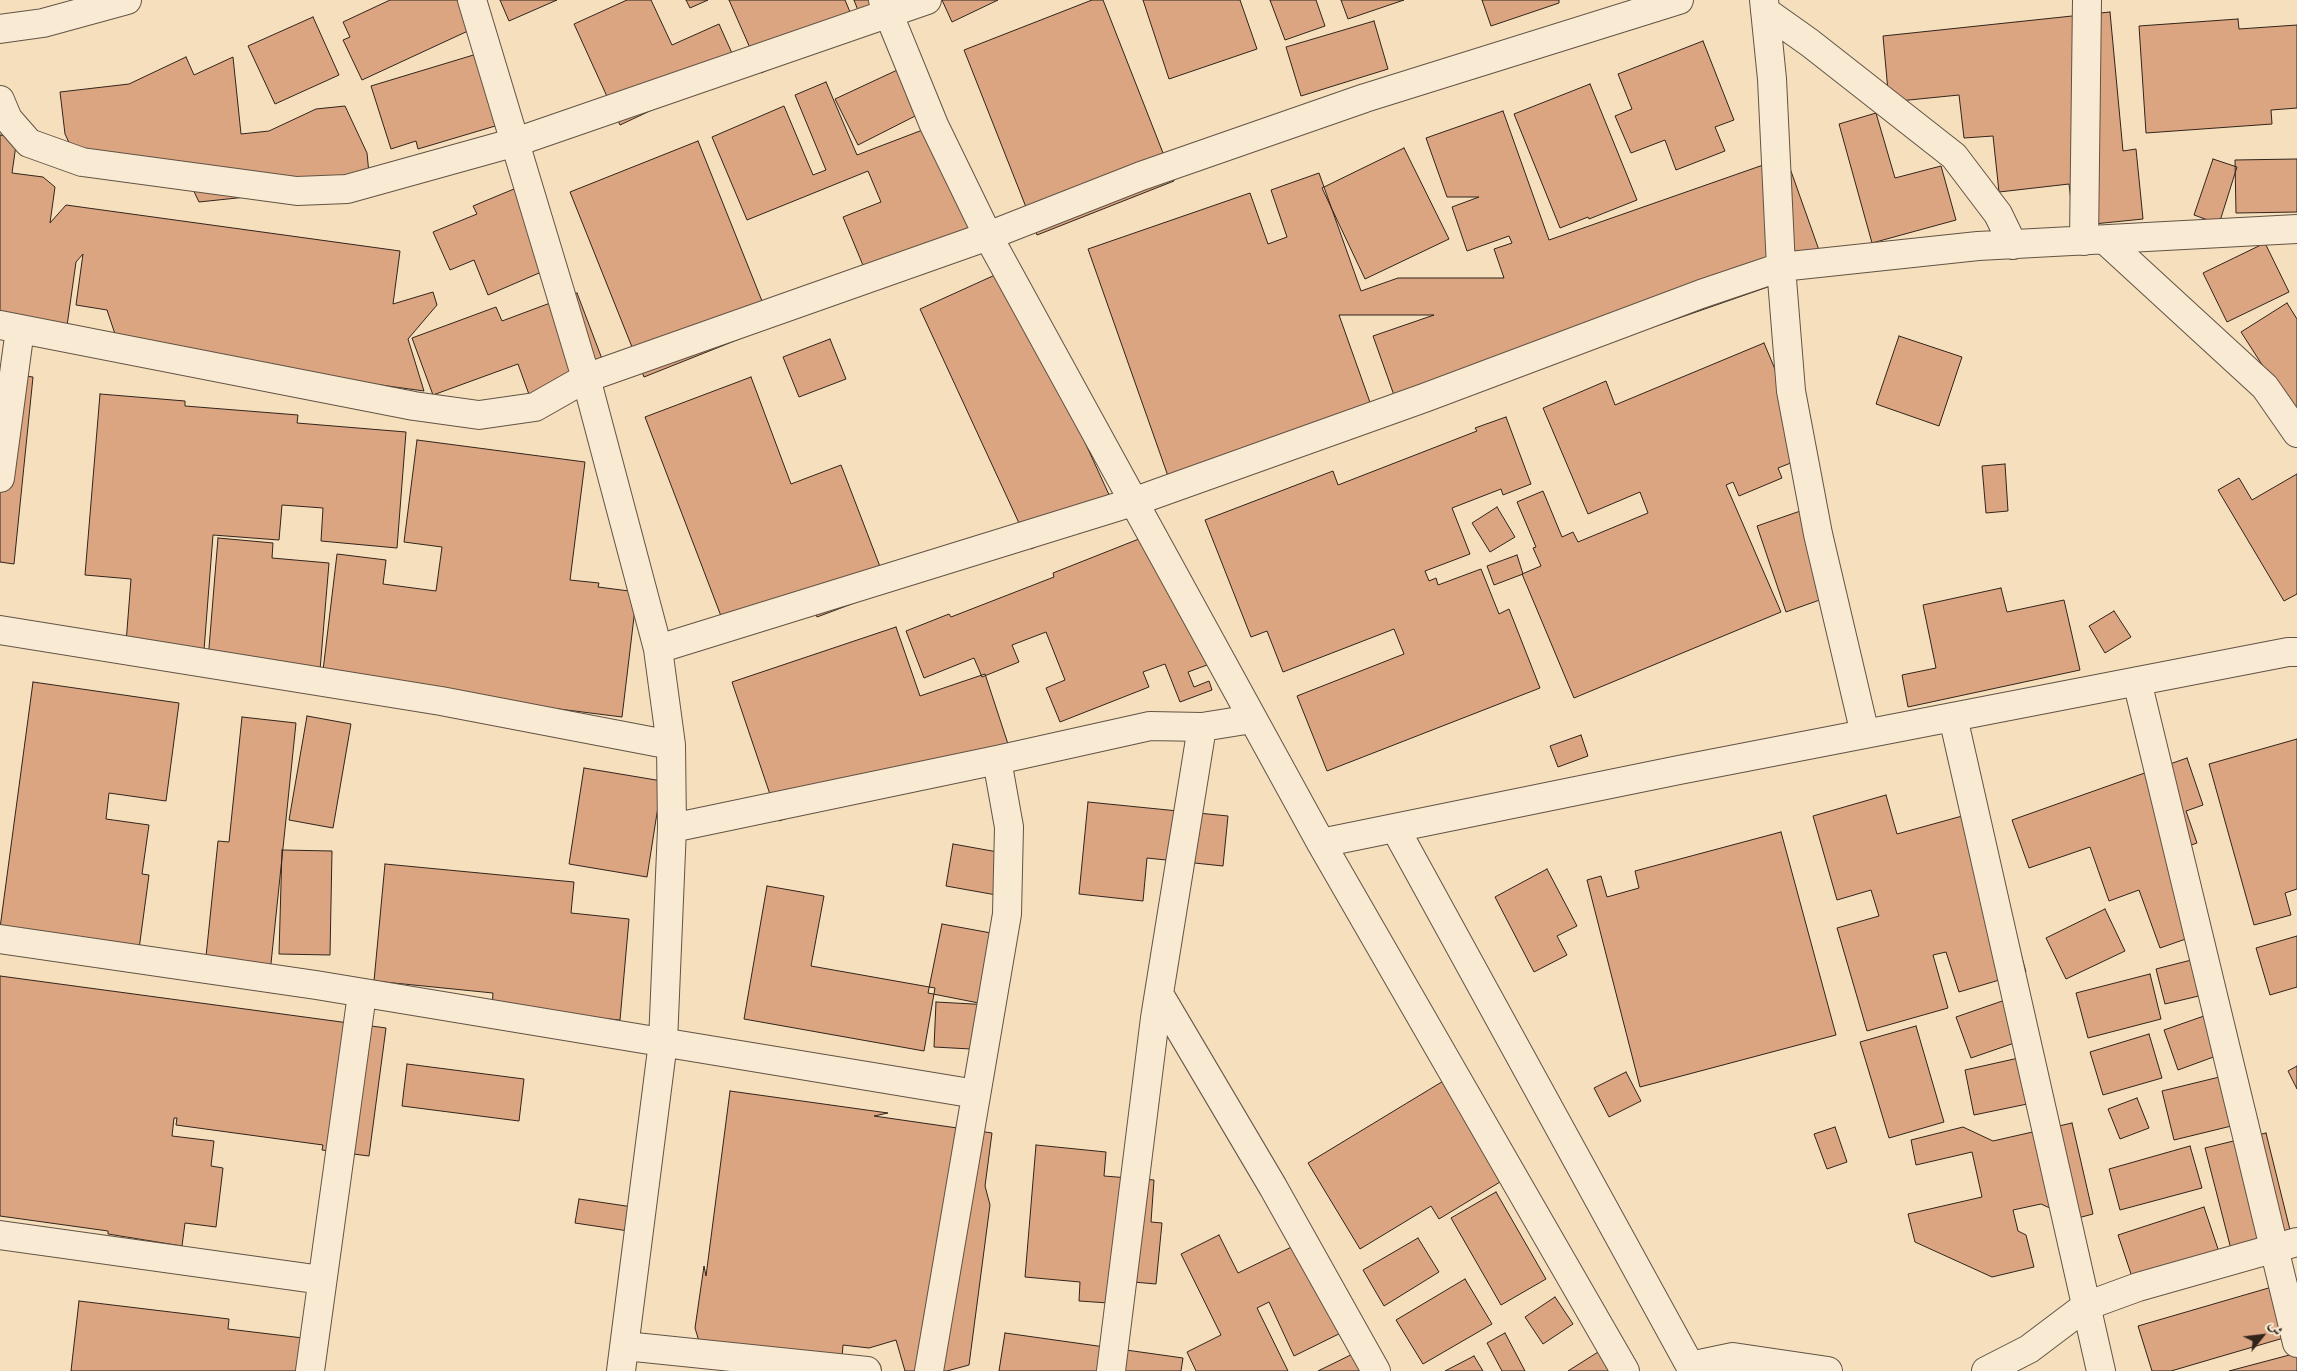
<!DOCTYPE html>
<html>
<head>
<meta charset="utf-8">
<style>
  body { margin:0 }
  #map { position:relative; width:2297px; height:1371px; overflow:hidden; background:#f6dfbd; font-family:Alegreya,Amiri,serif }
  canvas { display:block }
  .north { position:absolute; left:2237px; top:1311px; width:50px; height:50px; -webkit-text-stroke:4px #f9ead4; paint-order:stroke; rotate:61deg; font-size:14px; font-weight:700; line-height:20px; text-align:center; color:#31241b }
  .north::after { content:''; display:block; margin:auto; width:18px; height:22px; background:#31241b; clip-path:polygon(50% 0,100% 100%,50% 72%,0 100%) }
</style>
</head>
<body>
<div id="map">
<canvas width="2297" height="1371"></canvas>
<div class="north">ش</div>
</div>
<script>
const c = document.querySelector('canvas').getContext('2d');
c.lineJoin = 'round';
function fillPath(path, color) {
  c.fillStyle = color;
  c.fill(path, 'evenodd');
}
function poly(rows) {
  const path = new Path2D();
  for (const r of rows) {
    path.moveTo(r[0], r[1]);
    for (let i = 2; i < r.length; i += 2) path.lineTo(r[i], r[i + 1]);
  }
  return path;
}
function stroke(path, color, width, dash) {
  c.strokeStyle = color;
  c.lineWidth = width;
  c.lineCap = dash ? 'butt' : 'round';
  c.setLineDash(dash || []);
  c.stroke(path);
}
const building = poly([
  [390,0,472,0,483,24,362,80,343,40,350,37,343,22,390,0],
  [500,0,557,0,509,21,500,0],
  [627,0,651,0,672,45,719,24,739,69,620,125,574,24,627,0],
  [686,0,708,0,690,8,686,0],
  [729,0,845,0,858,31,761,73,729,0],
  [854,0,887,0,859,13,854,0],
  [942,0,998,0,952,22,942,0],
  [1092,0,1103,0,1174,181,1037,235,964,50,1092,0],
  [1143,0,1240,0,1257,49,1169,79,1143,0],
  [1270,0,1316,0,1325,26,1285,40,1270,0],
  [1341,0,1404,0,1348,19,1341,0],
  [1482,0,1559,0,1559,3,1491,26,1482,0],
  [2110,12,2123,151,2136,149,2143,219,2074,226,2069,184,1999,192,1993,136,1964,138,1959,95,1889,102,1883,36,2110,12],
  [313,17,339,75,275,104,248,46,313,17],
  [2238,19,2239,29,2297,25,2297,108,2271,110,2272,124,2146,133,2139,26,2238,19],
  [1374,21,1388,69,1301,96,1286,47,1374,21],
  [1703,41,1734,120,1715,127,1725,151,1676,170,1665,140,1631,153,1615,116,1632,109,1618,74,1703,41],
  [490,50,512,121,418,149,416,141,391,149,371,86,490,50],
  [186,57,194,75,233,57,241,134,269,131,316,109,345,106,367,153,370,184,199,202,180,162,83,172,65,134,60,92,129,84,186,57],
  [908,65,927,110,858,145,835,99,908,65],
  [826,82,857,155,933,126,981,228,867,275,843,217,881,202,868,171,747,220,712,137,784,106,813,175,826,170,795,95,826,82],
  [1590,84,1637,200,1589,219,1588,217,1560,228,1514,114,1590,84],
  [1503,111,1549,240,1786,157,1825,267,1401,415,1373,336,1434,315,1339,315,1377,422,1175,496,1088,249,1250,193,1268,244,1287,237,1271,190,1319,173,1361,291,1398,278,1504,278,1494,249,1512,243,1509,236,1467,251,1452,207,1479,197,1447,197,1426,138,1503,111],
  [1876,113,1895,178,1941,166,1956,220,1872,243,1839,124,1876,113],
  [0,135,17,138,12,173,43,177,55,187,50,223,66,205,400,251,393,304,433,292,437,305,408,339,424,391,120,349,107,310,76,305,83,254,76,262,66,333,0,324,0,135],
  [698,141,772,326,644,377,570,192,698,141],
  [1404,148,1449,239,1365,279,1322,188,1404,148],
  [2213,159,2237,167,2219,224,2194,215,2213,159],
  [2297,159,2297,212,2236,213,2235,160,2297,159],
  [526,184,560,264,488,295,474,260,450,270,433,232,477,214,473,206,526,184],
  [2265,243,2289,292,2227,322,2203,273,2265,243],
  [1006,270,1116,510,1031,549,920,309,1006,270],
  [577,293,607,372,531,400,518,364,433,395,412,338,496,307,502,321,577,293],
  [2287,303,2297,319,2297,419,2241,332,2287,303],
  [1899,336,1962,357,1939,426,1876,404,1899,336],
  [830,339,846,379,799,397,783,357,830,339],
  [1764,343,1811,455,1778,468,1782,478,1739,496,1733,482,1726,485,1781,612,1574,698,1522,574,1541,566,1533,548,1536,547,1517,502,1543,491,1562,537,1573,532,1578,542,1648,513,1640,492,1588,514,1543,408,1606,381,1615,405,1764,343],
  [0,373,33,377,14,564,0,562,0,373],
  [751,377,791,484,841,465,889,590,817,617,813,606,729,637,645,417,751,377],
  [100,394,185,401,185,406,298,415,297,423,406,432,397,548,321,541,323,508,282,505,279,540,213,535,204,650,126,643,131,579,85,575,100,394],
  [1506,417,1531,484,1503,495,1501,489,1452,508,1470,554,1425,571,1429,581,1436,578,1438,585,1481,569,1499,614,1509,609,1540,688,1327,771,1297,696,1404,654,1394,629,1283,672,1267,631,1251,637,1205,520,1333,471,1338,485,1477,431,1475,428,1506,417],
  [417,440,585,462,570,580,599,583,598,587,637,592,622,717,322,679,337,554,386,560,383,584,436,591,442,547,404,542,417,440],
  [2005,464,2008,511,1986,513,1982,466,2005,464],
  [2297,474,2297,594,2284,601,2218,490,2239,478,2252,500,2297,474],
  [1497,507,1515,537,1490,552,1472,523,1497,507],
  [1812,507,1842,592,1786,612,1757,526,1812,507],
  [1154,533,1207,665,1188,672,1194,687,1209,681,1212,690,1180,702,1165,664,1143,672,1149,687,1060,722,1046,688,1065,680,1046,632,1012,645,1019,662,982,677,974,658,924,678,906,631,949,614,951,617,1054,577,1053,573,1154,533],
  [218,538,273,543,272,558,329,563,320,670,208,660,218,538],
  [1517,555,1523,574,1494,585,1487,566,1517,555],
  [2001,588,2007,612,2064,600,2080,670,1908,707,1902,675,1936,668,1923,605,2001,588],
  [2114,611,2131,637,2105,653,2089,626,2114,611],
  [896,627,920,696,985,674,1008,744,779,821,732,682,896,627],
  [33,682,179,703,166,801,109,793,106,819,149,825,142,874,149,875,139,949,0,928,33,682],
  [307,716,351,724,333,828,289,820,307,716],
  [242,717,296,723,270,973,205,966,218,841,229,842,242,717],
  [1581,735,1588,756,1558,767,1550,746,1581,735],
  [2297,739,2297,889,2285,893,2291,915,2254,925,2209,764,2297,739],
  [2187,758,2203,805,2186,811,2197,843,2171,852,2200,934,2160,948,2139,890,2109,901,2090,847,2029,868,2012,820,2187,758],
  [584,768,662,781,647,877,569,864,584,768],
  [1886,795,1897,834,1984,810,2000,880,2026,972,1959,992,1946,952,1933,955,1948,1008,1867,1031,1837,928,1879,916,1871,890,1837,900,1813,816,1886,795],
  [1088,802,1228,816,1223,866,1147,858,1143,901,1079,894,1088,802],
  [1781,832,1836,1035,1640,1087,1587,880,1601,876,1607,897,1639,888,1635,871,1781,832],
  [953,844,1009,854,1002,896,946,886,953,844],
  [282,850,332,851,330,955,279,954,282,850],
  [385,864,574,882,571,913,629,919,620,1020,492,1008,493,993,374,981,385,864],
  [1547,869,1577,926,1557,936,1567,955,1534,972,1495,897,1547,869],
  [767,886,824,896,811,966,935,988,924,1051,744,1019,767,886],
  [2105,909,2125,951,2066,979,2046,938,2105,909],
  [942,924,1002,935,989,1005,928,993,942,924],
  [2297,936,2297,987,2270,995,2256,948,2297,936],
  [2215,954,2224,990,2165,1004,2156,969,2215,954],
  [2150,974,2161,1019,2088,1038,2076,993,2150,974],
  [0,976,386,1028,369,1156,322,1150,323,1145,176,1125,177,1118,174,1118,172,1136,214,1141,211,1166,223,1168,216,1227,185,1223,182,1246,108,1234,108,1231,0,1216,0,976],
  [2011,998,2026,1039,1971,1058,1956,1017,2011,998],
  [936,1002,991,1005,989,1050,934,1047,936,1002],
  [2224,1009,2238,1048,2178,1070,2164,1030,2224,1009],
  [1916,1026,1944,1122,1889,1138,1860,1042,1916,1026],
  [2149,1034,2162,1078,2103,1095,2090,1052,2149,1034],
  [2023,1057,2032,1103,1974,1115,1965,1070,2023,1057],
  [407,1064,524,1079,519,1121,402,1106,407,1064],
  [2297,1066,2297,1089,2288,1071,2297,1066],
  [2244,1071,2256,1120,2174,1140,2162,1091,2244,1071],
  [1626,1072,1641,1101,1609,1117,1594,1088,1626,1072],
  [1445,1080,1505,1179,1439,1219,1431,1206,1360,1249,1308,1163,1445,1080],
  [730,1091,888,1113,874,1116,992,1133,985,1186,990,1205,969,1365,947,1371,905,1371,896,1340,869,1348,843,1345,842,1358,701,1348,695,1328,704,1266,706,1276,730,1091],
  [2137,1098,2149,1128,2120,1139,2108,1109,2137,1098],
  [2072,1123,2093,1214,2074,1219,2041,1204,2013,1210,2018,1231,2026,1235,2034,1267,1992,1277,1915,1242,1908,1214,1982,1197,1972,1152,1916,1165,1911,1140,1963,1127,1993,1141,2072,1123],
  [1835,1127,1847,1162,1827,1169,1814,1134,1835,1127],
  [2266,1133,2293,1242,2233,1257,2205,1148,2266,1133],
  [1036,1145,1106,1152,1104,1176,1154,1180,1151,1222,1162,1223,1156,1284,1111,1280,1109,1303,1079,1301,1080,1282,1025,1277,1036,1145],
  [2190,1146,2202,1188,2120,1210,2109,1169,2190,1146],
  [1496,1192,1546,1279,1501,1305,1451,1218,1496,1192],
  [579,1199,646,1209,642,1233,575,1223,579,1199],
  [2204,1207,2222,1261,2136,1289,2118,1235,2204,1207],
  [1219,1235,1238,1273,1308,1239,1351,1328,1294,1356,1269,1302,1257,1308,1288,1371,1196,1371,1187,1352,1221,1335,1181,1254,1219,1235],
  [1418,1238,1439,1272,1384,1306,1363,1270,1418,1238],
  [1465,1279,1492,1324,1423,1364,1396,1320,1465,1279],
  [2272,1287,2287,1337,2171,1371,2152,1371,2138,1326,2272,1287],
  [1555,1297,1573,1324,1543,1344,1525,1317,1555,1297],
  [79,1301,229,1319,228,1329,328,1341,324,1371,71,1371,79,1301],
  [1005,1333,1183,1358,1181,1371,999,1371,1005,1333],
  [1505,1333,1525,1371,1502,1371,1487,1343,1505,1333],
  [1367,1347,1379,1371,1318,1371,1367,1347],
  [1606,1347,1621,1371,1568,1371,1606,1347],
  [2297,1353,2297,1371,2229,1371,2297,1353],
  [1474,1356,1483,1371,1445,1371,1474,1356]
]);
fillPath(building, '#dba581');
stroke(building, '#31241b', 1);
const minor = poly([
  [472,0,586,378,658,649,671,745,672,828,663,1042,621,1371],
  [883,0,934,125,988,236,1321,843,1625,1371],
  [1764,0,1772,79,1781,267,1791,391,1818,534,1865,734],
  [1765,11,1810,43,1954,156,1998,214,2013,245],
  [0,29,43,23,127,0],
  [0,100,8,119,29,143,82,162,297,191,347,189,516,142,927,0],
  [2105,240,2265,387,2297,433],
  [2084,241,2087,0],
  [0,325,414,406,479,415,535,407,586,378,988,236,1141,176,1365,98,1679,0],
  [0,478,20,329],
  [0,630,441,701,671,745],
  [658,649,1133,502,1424,398,1701,294,1781,267,1978,246,2297,229],
  [2137,681,2297,1343],
  [1953,717,2101,1371],
  [672,828,997,760,1150,726,1202,727,1252,719],
  [1395,828,1693,1371],
  [1321,843,1679,770,2288,652,2297,652],
  [0,939,316,985,976,1094],
  [1159,994,1273,1187,1376,1371],
  [0,1235,322,1280],
  [625,1346,867,1371],
  [1690,1366,1733,1357,1828,1371],
  [310,1371,362,994],
  [929,1371,1007,914,1009,827,997,760],
  [1111,1371,1155,1018,1202,727],
  [1986,1371,2029,1349,2086,1306,2138,1287,2297,1242]
]);
stroke(minor, '#625344', 30);
stroke(minor, '#f9ead4', 28);
</script>
</body>
</html>
